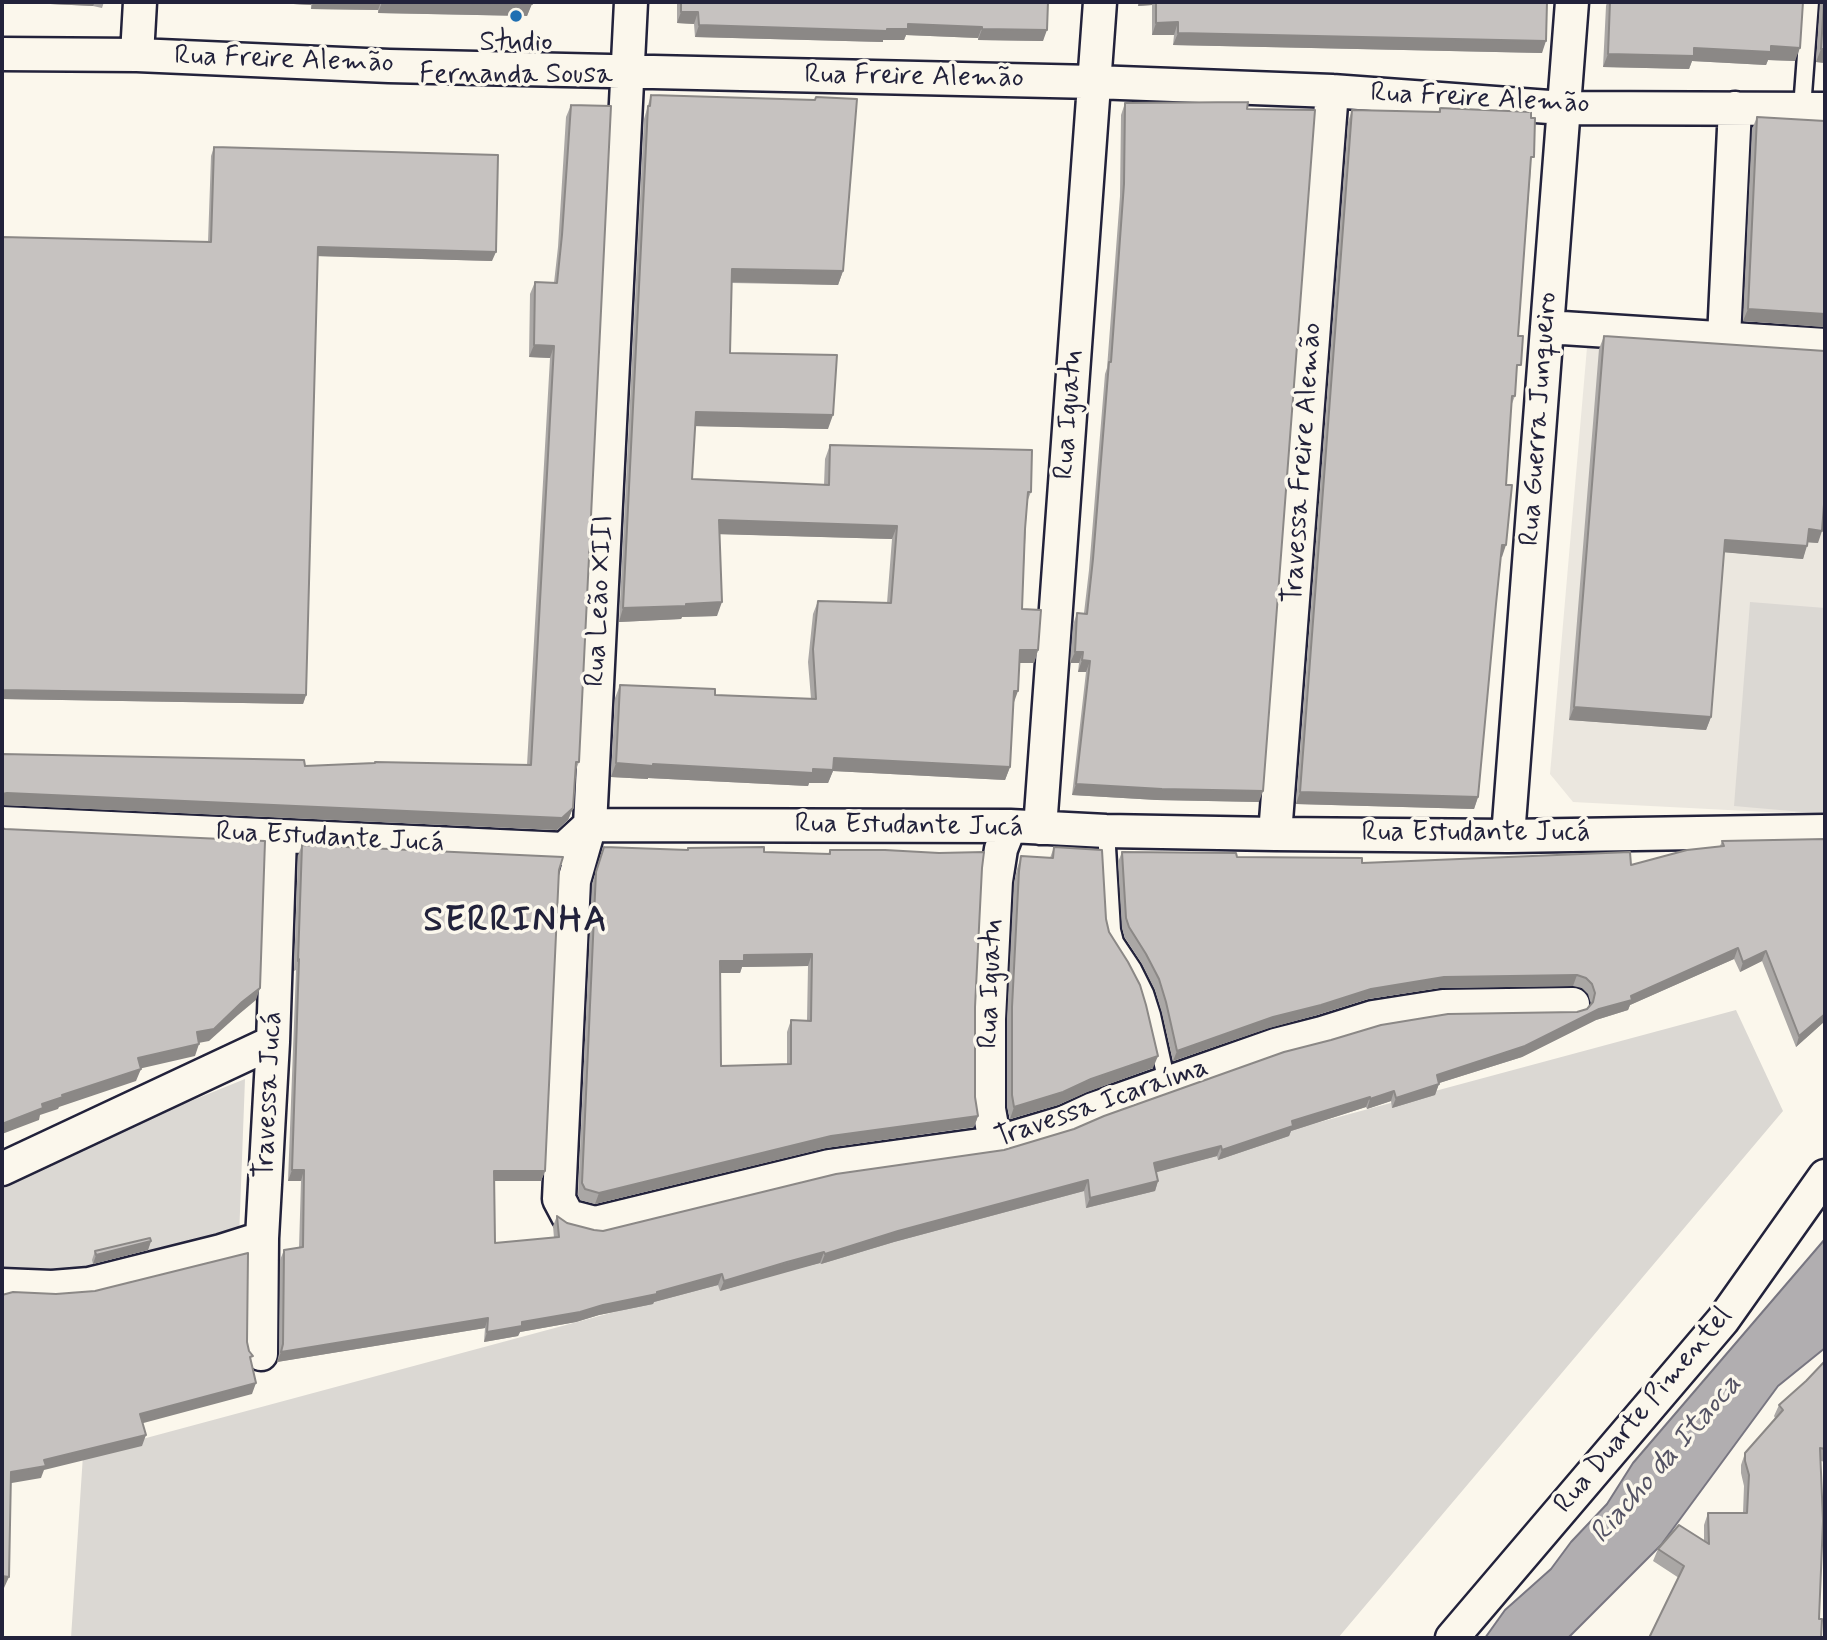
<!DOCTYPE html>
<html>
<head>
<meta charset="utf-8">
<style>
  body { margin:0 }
  #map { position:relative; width:1827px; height:1640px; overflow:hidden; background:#fbf7ec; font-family:Mynerve,sans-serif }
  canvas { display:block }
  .frame { position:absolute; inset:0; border:4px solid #22223b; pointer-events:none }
</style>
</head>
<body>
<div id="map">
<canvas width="1827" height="1640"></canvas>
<div class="frame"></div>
</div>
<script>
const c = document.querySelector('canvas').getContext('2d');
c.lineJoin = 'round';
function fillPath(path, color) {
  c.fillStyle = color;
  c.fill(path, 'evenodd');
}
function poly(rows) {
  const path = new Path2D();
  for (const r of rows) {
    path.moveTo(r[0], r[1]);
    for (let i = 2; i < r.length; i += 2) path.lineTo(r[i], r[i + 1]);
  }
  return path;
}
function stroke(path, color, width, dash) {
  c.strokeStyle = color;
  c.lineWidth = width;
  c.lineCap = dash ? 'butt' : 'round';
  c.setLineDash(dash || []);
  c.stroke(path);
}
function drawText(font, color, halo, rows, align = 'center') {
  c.font = font + ' Mynerve,sans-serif';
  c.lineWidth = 7;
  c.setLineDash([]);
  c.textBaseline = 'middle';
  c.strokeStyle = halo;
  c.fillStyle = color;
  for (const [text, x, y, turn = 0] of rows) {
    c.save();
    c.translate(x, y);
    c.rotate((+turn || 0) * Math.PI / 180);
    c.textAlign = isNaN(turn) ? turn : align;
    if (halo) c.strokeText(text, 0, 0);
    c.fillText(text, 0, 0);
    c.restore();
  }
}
fillPath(poly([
  [1588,336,1825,357,1825,815,1573,802,1550,774]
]), '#ebe7df');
fillPath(poly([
  [1750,602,1825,608,1825,814,1734,806],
  [1736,1010,1783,1111,1338,1638,71,1638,83,1455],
  [245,1079,239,1238,72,1272,2,1271,2,1185,23,1169]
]), '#dbd8d3');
const water = poly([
  [1825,1239,1825,1348,1778,1386,1661,1545,1568,1638,1485,1638,1505,1610,1551,1569,1571,1542,1607,1504,1633,1463,1825,1239]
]);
fillPath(water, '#b1aeb0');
stroke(water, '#787681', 2);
const lane = poly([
  [1802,108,1810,2],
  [1106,831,1112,930,1115,942,1133,969,1145,993,1152,1015,1167,1083]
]);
const street = poly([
  [631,2,590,825,574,881,559,1199,568,1216,595,1223,829,1166,995,1143,1065,1122,1093,1109,1275,1045,1322,1033,1373,1017,1443,1006,1573,1004],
  [2,54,137,55,389,66,1094,82,1332,91,1563,108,1825,109],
  [137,55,140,2],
  [1547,327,1825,345],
  [1724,338,1735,108],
  [2,823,564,849,590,825,1010,826,1106,831,1275,834,1508,836,1825,831],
  [1040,828,1100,2],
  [1275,834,1332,91],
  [1508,836,1572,2],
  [995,1143,989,1109,989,1019,996,881,1001,849,1010,826],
  [2,1169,273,1042],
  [2,1285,52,1287,89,1284,221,1251,262,1238],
  [261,1354,262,1238,273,1042,280,837],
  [1452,1638,1723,1320,1825,1176]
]);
stroke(lane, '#22223b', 21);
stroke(street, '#22223b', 37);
stroke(lane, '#fbf7ec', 16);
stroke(street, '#fbf7ec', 32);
fillPath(poly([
  [8,2,104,2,102,8,93,6],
  [258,2,532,2,527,16,378,13,378,10,311,9,311,5],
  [677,2,1048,2,1043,41,978,40,978,38,906,35,904,40,883,40,883,42,695,37,694,24,677,23],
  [1138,2,1547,2,1542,53,1173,45,1174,35,1152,35,1152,5,1138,6],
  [1607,2,1803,2,1795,61,1768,60,1766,65,1692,61,1689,69,1603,67,1606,6],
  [1820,2,1825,2,1825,63,1816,62],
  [651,95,814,100,816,97,843,271,838,285,732,283,730,353,828,429,695,426,692,479,824,485,825,459,830,445,1031,492,1027,502,1022,609,1038,650,1034,663,1019,663,1013,705,1010,767,1005,780,833,771,828,783,809,783,808,786,648,778,648,779,611,777,615,698,620,685,715,695,811,699,808,662,813,614,818,601,887,603,892,539,719,534,717,616,682,617,681,619,619,622,644,119],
  [1125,103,1247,109,1259,802,1157,800,1072,795,1086,672,1078,672,1079,663,1070,663,1073,625,1077,613,1084,613,1089,570,1105,374,1107,368,1120,196,1121,115],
  [571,105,579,762,575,772,573,808,568,820,557,830,2,805,2,754,305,766,527,765,550,358,529,357,530,294,535,282,554,283,558,247,566,117],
  [1440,108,1531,167,1518,336,1516,377,1515,396,1511,406,1502,557,1501,557,1496,604,1478,797,1474,809,1296,804,1348,122,1352,110,1438,112],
  [1757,117,1825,121,1825,327,1743,321,1752,129],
  [214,147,492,261,318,256,306,695,303,704,2,699,2,237,208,242,211,156],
  [1604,336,1818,543,1807,542,1803,559,1724,552,1711,717,1706,730,1569,720,1599,349],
  [1722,841,1825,1021,1796,1047,1762,961,1740,972,1734,959,1630,1005,1628,1010,1596,1020,1522,1057,1439,1083,1435,1095,1392,1108,1391,1101,1367,1109,1366,1107,1291,1131,1289,1136,1218,1160,1217,1156,1156,1172,1158,1181,1155,1191,1086,1208,1084,1191,894,1242,821,1264,820,1263,783,1272,720,1291,718,1285,654,1302,653,1304,599,1315,576,1322,520,1332,518,1336,484,1342,485,1328,277,1362,279,1354,280,1260,284,1250,299,1248,301,1181,288,1181,296,970,294,971,298,855,302,845,559,870,545,1171,541,1181,494,1181,495,1243,554,1238,553,1226,557,1216,567,1223,594,1230,603,1231,1004,1150,1577,1012,1587,1009,1591,1004,1588,994,1582,988,1573,986,1440,988,1368,999,1317,1015,1269,1028,1173,1061,1162,1013,1155,990,1142,964,1125,938,1122,928,1118,862,1122,852,1362,863,1631,865,1720,846],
  [604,847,828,854,830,850,982,868,975,1007,975,1097,978,1116,974,1127,826,1148,595,1204,580,1200,578,1195,592,884],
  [808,966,807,1021,791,1020,787,1032,787,1064,721,1066,720,973,740,973,742,967],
  [1054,847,1106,919,1109,932,1153,1068,1087,1092,1058,1105,1010,1119,1007,1107,1007,1019,1014,883,1017,869,1021,856,1050,858],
  [151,1241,148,1250,93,1264,92,1260,95,1251],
  [1825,1361,1825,1462,1821,1461,1679,1578,1653,1561,1658,1549,1704,1541,1704,1525,1708,1513,1743,1513,1744,1486,1741,1473,1741,1465,1745,1453,1775,1418,1774,1416,1779,1405,1806,1381]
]), '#aaa7a5');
fillPath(poly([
  [8,2,95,2,93,6],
  [258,2,312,2,311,5],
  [313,2,381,2,378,10,311,9],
  [382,2,532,4,527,16,378,13],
  [1140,2,1153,2,1152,5,1138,6],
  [681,12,698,12,694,24,677,23],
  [1178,22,1174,35,1152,35,1156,23],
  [908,24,982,27,978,38,906,35,904,40,883,40,883,42,695,37,699,25],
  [982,29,1047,30,1043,41,978,40],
  [1178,33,1546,41,1542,53,1173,45],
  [1771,46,1800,48,1795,61,1768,60,1766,65,1692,61,1689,69,1603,67,1608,54,1694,48],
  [1821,49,1825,49,1825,63,1816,62],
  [318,247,496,252,492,261,314,256],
  [732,269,843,271,838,285,727,282],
  [1748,309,1825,314,1825,327,1743,321],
  [534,345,554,346,550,358,529,357],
  [696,412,833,415,828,429,691,426],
  [719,520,897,526,892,539,714,534],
  [1809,529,1822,531,1818,543,1804,542],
  [1725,540,1807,546,1803,559,1721,552],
  [1502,545,1506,545,1502,557,1498,556],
  [722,602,717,616,682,617,681,619,619,622,623,608],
  [1020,650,1038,650,1034,663,1015,663],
  [1075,652,1083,652,1079,663,1070,663],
  [1082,660,1090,661,1086,672,1078,672],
  [2,690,306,695,303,704,2,699],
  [1014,691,1018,691,1013,705],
  [1574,707,1711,717,1706,730,1569,720],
  [834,758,1010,767,1005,780,833,771,828,783,809,783,808,786,648,778,648,779,611,777,616,763,813,769],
  [1076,784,1263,791,1259,802,1157,800,1072,795],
  [1300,792,1478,797,1474,809,1296,804],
  [7,793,573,808,568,820,557,830,2,805,2,794],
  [1738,948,1734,959,1630,1005,1628,1010,1596,1020,1522,1057,1433,1085,1437,1075,1631,996],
  [1766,951,1762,961,1740,972,1743,962],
  [812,954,808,966,742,967,740,973,716,973,720,961,744,955],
  [1577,975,1573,986,1440,988,1368,999,1317,1015,1269,1028,1173,1061,1177,1051,1273,1017,1371,989,1444,977],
  [260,988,256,1000,238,1015,209,1041,193,1044,197,1032,242,1002],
  [1825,1014,1825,1021,1796,1047,1799,1036],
  [199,1044,195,1056,134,1070,138,1058],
  [1158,1056,1153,1068,1087,1092,1058,1105,1010,1119,1014,1107],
  [141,1069,136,1081,59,1107,58,1109,40,1115,39,1120,2,1134,2,1124,42,1104,62,1095],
  [1439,1084,1435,1095,1392,1108,1396,1098],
  [1394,1091,1391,1101,1367,1109,1370,1099],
  [1370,1097,1366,1107,1291,1131,1289,1136,1218,1160,1222,1150,1292,1121],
  [978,1116,974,1127,826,1148,595,1204,599,1193,831,1136],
  [1221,1146,1217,1156,1150,1174,1154,1163],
  [292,1170,304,1170,301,1181,288,1181],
  [494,1171,545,1171,541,1181,490,1181],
  [1088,1180,1084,1191,894,1242,821,1264,825,1254,898,1231],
  [1158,1181,1155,1191,1086,1208,1090,1198],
  [151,1241,148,1250,93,1264,96,1255],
  [824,1252,820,1263,720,1291,724,1281],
  [722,1274,718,1285,654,1302,653,1304,599,1315,576,1322,520,1332,518,1336,484,1342,487,1332,522,1322,603,1305,657,1292],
  [488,1318,485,1328,277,1362,281,1352],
  [256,1383,252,1394,136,1425,140,1414],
  [146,1435,142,1446,44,1470,41,1478,6,1484,11,1472,44,1460],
  [2,1576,9,1577,4,1588,2,1588]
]), '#8b8886');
const building = poly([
  [404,2,532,2,532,4,404,2],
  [681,2,1048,2,1047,30,982,29,982,27,908,24,908,29,887,29,887,31,699,25,698,12,681,12,681,2],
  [1156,2,1547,2,1546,41,1178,33,1178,22,1156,23,1156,2],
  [1610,2,1803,2,1800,48,1771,46,1771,52,1694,48,1694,56,1608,54,1610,2],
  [1824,2,1825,2,1825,49,1821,49,1824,2],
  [651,95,815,100,816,97,857,99,843,271,732,269,730,353,837,355,833,415,696,412,692,479,829,485,830,445,1032,450,1031,492,1028,492,1025,529,1022,609,1041,610,1038,650,1020,650,1018,691,1014,691,1010,767,834,758,833,770,813,769,813,773,653,764,653,766,616,763,620,685,715,689,715,695,816,699,813,649,818,601,891,603,897,526,719,520,722,602,686,604,686,606,623,608,648,106,650,106,651,95],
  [1248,102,1247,109,1315,110,1263,791,1162,789,1076,784,1090,661,1082,660,1083,652,1075,652,1077,613,1087,614,1093,559,1109,362,1111,362,1124,184,1125,103,1248,102],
  [571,105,611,106,579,762,576,762,573,808,562,818,7,793,2,794,2,754,304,760,305,766,375,763,375,762,531,765,554,346,534,345,535,282,557,283,562,235,571,105],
  [1440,108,1531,112,1531,118,1535,118,1534,157,1531,157,1518,336,1523,336,1521,365,1517,365,1515,396,1512,396,1506,485,1512,485,1506,545,1502,545,1496,604,1478,797,1300,792,1352,110,1440,112,1440,108],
  [1757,117,1825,121,1825,314,1748,309,1757,117],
  [214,147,498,155,496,252,318,247,306,695,2,690,2,237,211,242,214,147],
  [1604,336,1825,351,1825,491,1822,531,1809,529,1807,546,1725,540,1711,717,1574,707,1604,336],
  [2,828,5,829,265,841,260,988,242,1002,214,1029,197,1032,199,1044,138,1058,141,1069,62,1095,63,1097,42,1104,43,1108,2,1124,2,828],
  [1825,839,1825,1014,1799,1036,1766,951,1743,962,1738,948,1631,996,1632,1000,1599,1009,1525,1046,1437,1075,1439,1084,1396,1098,1394,1091,1370,1099,1370,1097,1292,1121,1293,1126,1222,1150,1221,1146,1154,1163,1158,1181,1090,1198,1088,1180,898,1231,825,1254,824,1252,787,1262,724,1281,722,1274,657,1292,657,1294,603,1305,580,1312,522,1322,522,1326,487,1332,488,1318,281,1352,283,1344,284,1250,303,1247,304,1170,292,1170,299,959,298,961,302,845,563,857,559,870,545,1171,494,1171,495,1243,559,1237,557,1216,567,1223,594,1230,603,1231,836,1174,1004,1150,1074,1129,1104,1116,1284,1052,1331,1040,1381,1025,1448,1014,1577,1012,1587,1009,1593,1002,1595,993,1592,984,1586,978,1577,975,1444,977,1371,989,1321,1005,1273,1017,1177,1051,1166,1002,1159,979,1146,954,1129,927,1126,918,1122,852,1236,853,1237,857,1362,858,1362,863,1630,852,1631,865,1687,850,1724,846,1722,841,1825,839],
  [604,847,688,850,688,848,764,847,764,852,830,854,830,850,885,850,939,853,984,852,982,868,975,1007,975,1097,978,1116,831,1136,599,1193,585,1189,582,1183,596,872,604,847],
  [812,954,811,1021,791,1020,791,1064,721,1066,720,961,744,961,744,955,812,954],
  [1054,847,1102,850,1106,919,1109,932,1128,962,1140,985,1146,1005,1158,1056,1091,1079,1063,1092,1014,1107,1012,1095,1012,1007,1019,871,1021,856,1053,858,1054,847],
  [150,1238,151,1241,96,1255,95,1251,150,1238],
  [248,1253,247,1342,249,1351,253,1356,250,1357,256,1383,140,1414,146,1435,44,1460,46,1466,11,1472,9,1577,2,1576,2,1295,13,1292,56,1294,95,1291,248,1253],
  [1825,1361,1825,1449,1820,1448,1823,1521,1819,1619,1822,1619,1821,1638,1649,1638,1684,1566,1658,1549,1679,1525,1709,1544,1708,1513,1747,1513,1749,1475,1745,1461,1745,1453,1783,1410,1779,1405,1806,1381,1825,1361]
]);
fillPath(building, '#c6c2c0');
stroke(building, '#8b8886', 2);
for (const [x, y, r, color] of [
  [516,16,7,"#1f6fb2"]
]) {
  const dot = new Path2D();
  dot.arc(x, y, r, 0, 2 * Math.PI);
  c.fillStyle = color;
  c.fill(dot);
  stroke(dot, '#fbf7ec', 2.5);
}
drawText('28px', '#22223b', '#fbf7ec', [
  ["Studio",516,44],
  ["Fernanda Sousa",516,76]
]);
drawText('28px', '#22223b', '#fbf7ec', [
  ["Rua Freire Alemão",284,61,2],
  ["Rua Freire Alemão",914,78,1],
  ["Rua Freire Alemão",1480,100,3],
  ["Rua Iguatu",1070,415,-86],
  ["Rua Guerra Junqueiro",1540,419,-86],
  ["Travessa Freire Alemão",1304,463,-86],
  ["Rua Leão XIII",601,601,-87],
  ["Rua Estudante Jucá",909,827,1],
  ["Rua Estudante Jucá",1476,834],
  ["Rua Estudante Jucá",330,839,3],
  ["Rua Iguatu",992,984,-88],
  ["Travessa Jucá",270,1095,-87],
  ["Travessa Icaraíma",1102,1104,-19],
  ["Rua Duarte Pimentel",1644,1411,-50]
]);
drawText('italic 30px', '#545364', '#fbf7ec', [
  ["Riacho da Itaoca",1667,1460,-49]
]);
c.letterSpacing = '2px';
drawText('bold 35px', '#22223b', '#fbf7ec', [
  ["SERRINHA",516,923]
]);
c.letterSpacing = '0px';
</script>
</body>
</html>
